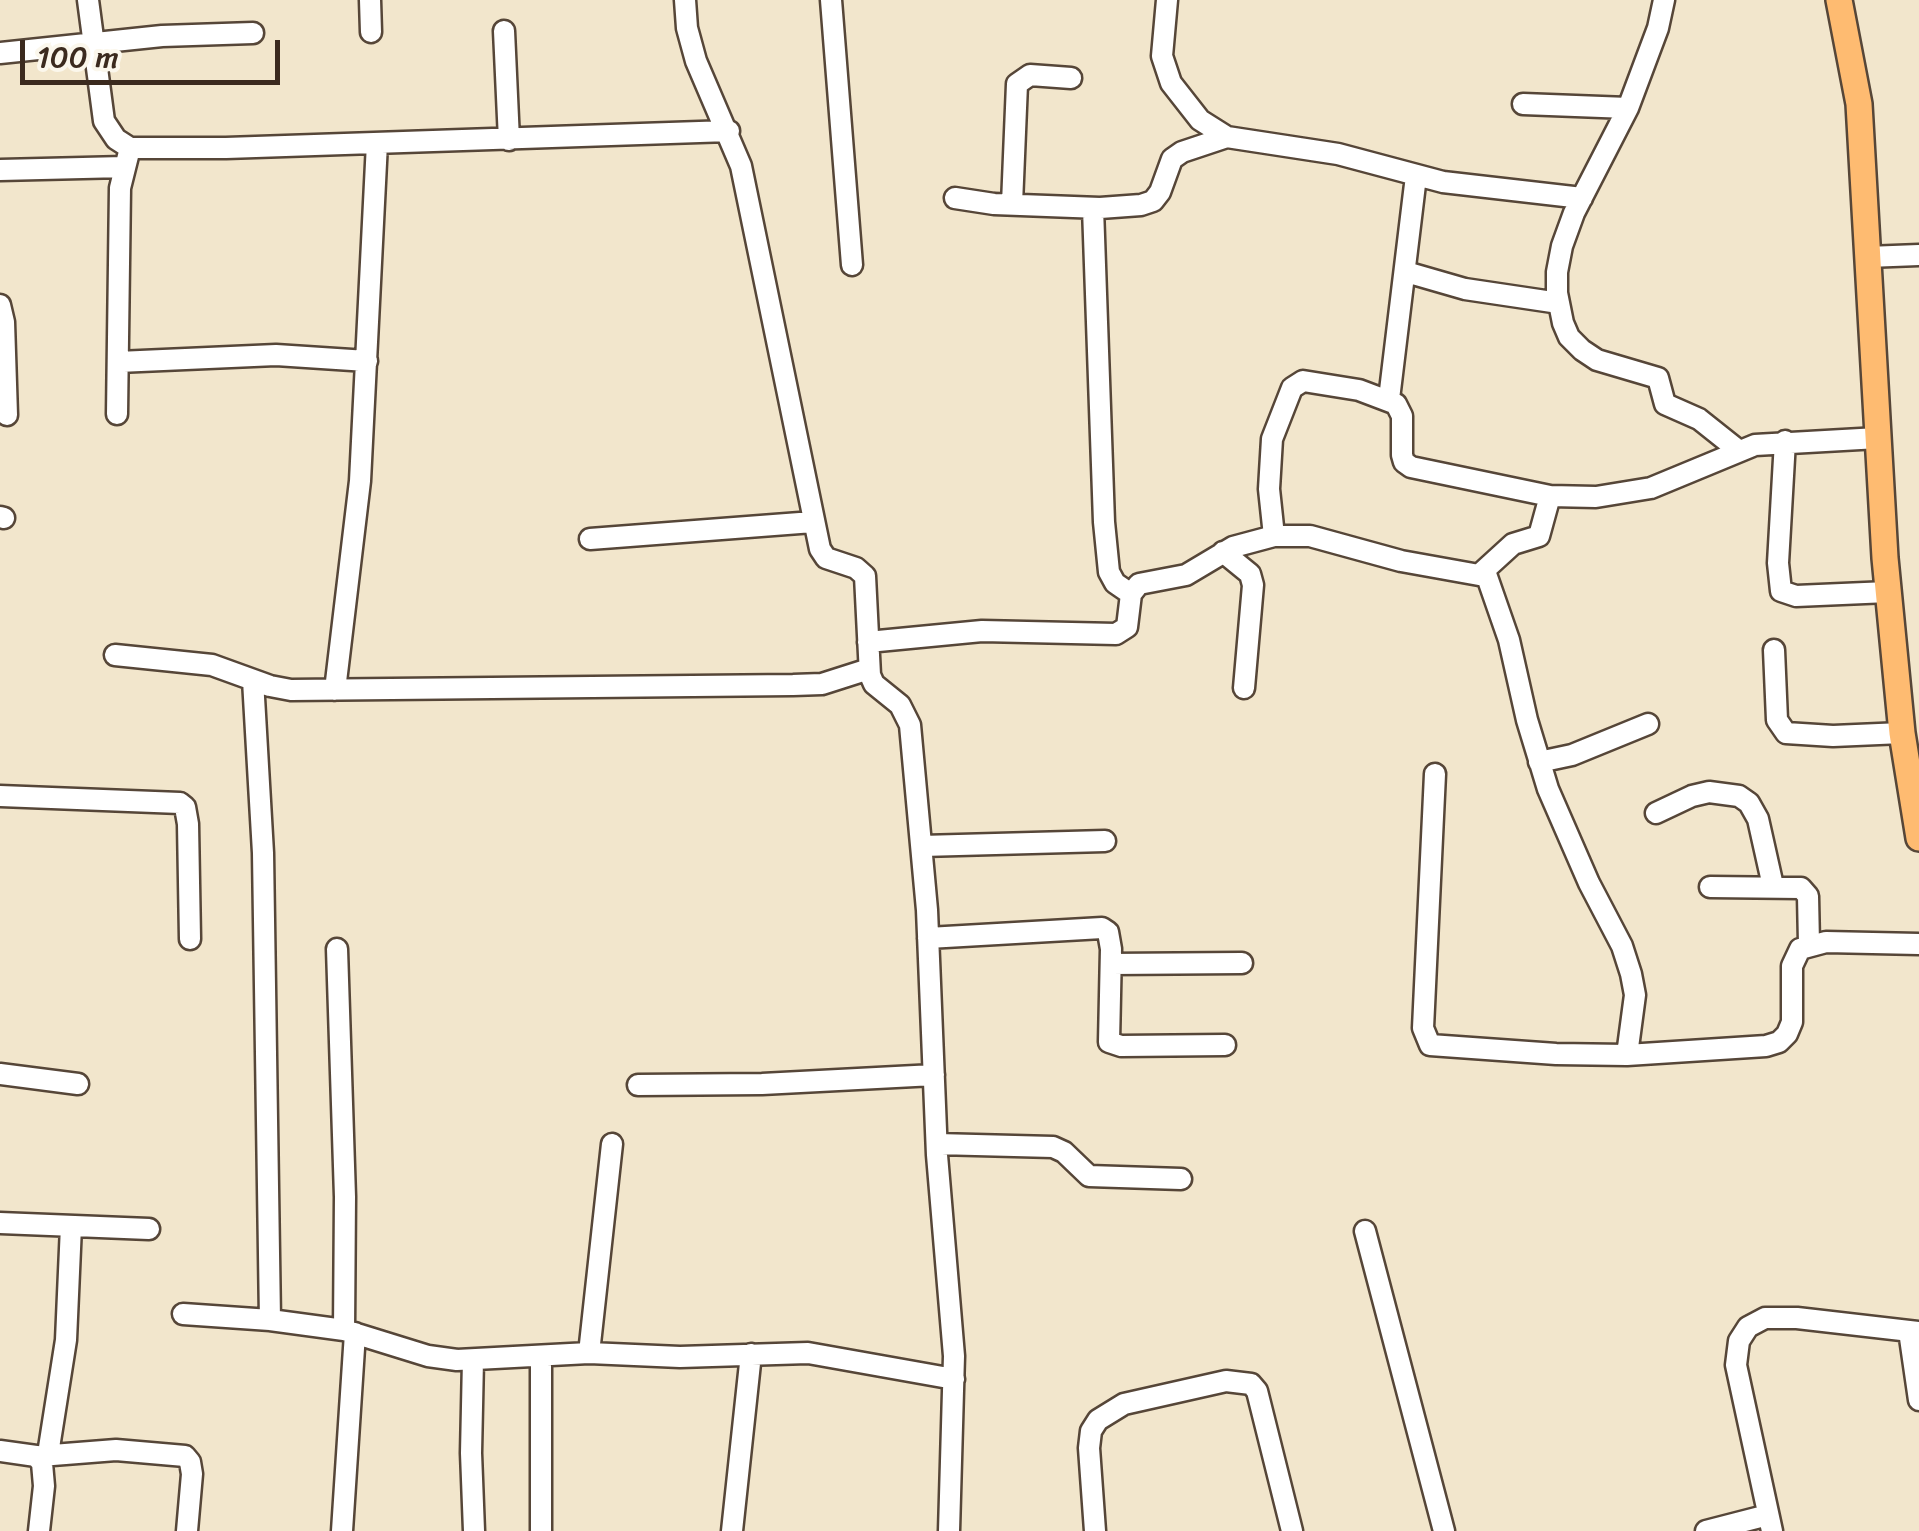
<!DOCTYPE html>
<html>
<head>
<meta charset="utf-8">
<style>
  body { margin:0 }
  #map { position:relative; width:1919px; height:1531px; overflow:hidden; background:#f2e6cc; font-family:Sriracha,sans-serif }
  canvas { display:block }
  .scale { position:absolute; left:20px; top:40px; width:260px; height:45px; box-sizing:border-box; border:5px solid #3b2a1e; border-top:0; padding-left:12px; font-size:30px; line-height:35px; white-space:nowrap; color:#3b2a1e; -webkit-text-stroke:8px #fbf7ec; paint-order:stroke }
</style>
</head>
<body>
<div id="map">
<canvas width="1919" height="1531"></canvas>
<div class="scale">100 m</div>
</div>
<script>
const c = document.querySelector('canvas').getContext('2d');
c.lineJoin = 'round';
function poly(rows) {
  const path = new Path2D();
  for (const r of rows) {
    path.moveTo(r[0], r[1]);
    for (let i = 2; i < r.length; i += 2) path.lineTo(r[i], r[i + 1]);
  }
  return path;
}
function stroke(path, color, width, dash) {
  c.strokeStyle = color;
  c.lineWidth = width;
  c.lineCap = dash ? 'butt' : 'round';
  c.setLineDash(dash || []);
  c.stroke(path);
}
const minor = poly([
  [88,0,104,121,116,139,130,148,226,148,729,131],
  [370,0,371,32],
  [685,0,687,28,696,61,741,166,820,549,826,558,856,568,865,576,870,675,874,684,900,705,910,725,927,910,937,1155,954,1356,949,1531],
  [831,0,852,265],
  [1167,0,1162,56,1171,83,1200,120,1227,137,1338,154,1443,182,1582,198],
  [1664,0,1658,28,1628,108,1574,213,1562,246,1557,272,1557,293,1563,323,1569,337,1582,350,1597,360,1658,378,1665,404,1699,419,1738,450],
  [504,31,509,140],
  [0,53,162,36,253,33],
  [1523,104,1628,108],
  [0,170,124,167],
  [955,198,994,204,1100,208,1141,205,1153,201,1160,192,1172,159,1182,152,1227,137],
  [1012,204,1017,84,1030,75,1071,78],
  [1093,208,1104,522,1109,572,1115,583,1131,594],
  [1867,257,1919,255],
  [1406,272,1465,289,1559,303],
  [0,305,4,322,7,415],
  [118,362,276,355,367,361],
  [1389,399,1416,176],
  [117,414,120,188,130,148],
  [1785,441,1778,563,1781,591,1796,596,1888,592],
  [0,517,4,518],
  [1274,536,1269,489,1272,439,1292,388,1303,381,1359,390,1396,404,1402,416,1402,455,1404,462,1411,467,1550,496,1596,497,1651,488,1755,445,1878,438],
  [590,539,813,522],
  [1223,552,1250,574,1253,585,1244,688],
  [1485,571,1509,640,1527,720,1548,789,1589,883,1622,946,1631,974,1635,995,1627,1055],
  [868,642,982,631,1116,634,1127,627,1131,594,1139,584,1186,575,1233,547,1274,536,1310,536,1401,561,1479,575,1513,544,1539,536,1550,496],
  [1774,650,1777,720,1786,733,1833,736,1902,733],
  [115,655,212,665,270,686,291,690,793,685,822,684,869,669],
  [253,680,263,853,270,1320,344,1330,428,1356,457,1360,589,1353,680,1357,808,1353,954,1379],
  [335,690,360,481,377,143],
  [1539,762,1572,755,1648,724],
  [1435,774,1423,1028,1430,1045,1556,1054,1627,1055,1766,1046,1779,1042,1787,1034,1792,1022,1792,966,1800,949,1826,942,1919,944],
  [0,796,180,803,185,807,188,824,190,939],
  [1656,813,1692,796,1709,792,1739,796,1749,803,1758,819,1773,886],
  [922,846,1105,841],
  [1710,887,1801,888,1808,896,1809,944],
  [928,938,1102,928,1108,932,1111,949,1109,1042,1121,1046,1225,1045],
  [337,949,345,1197,344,1330],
  [1111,964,1242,963],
  [0,1074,78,1084],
  [638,1085,762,1084,934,1075],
  [937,1144,1053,1147,1064,1152,1089,1176,1181,1179],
  [0,1223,149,1229],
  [1365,1231,1444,1531],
  [183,1314,270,1320],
  [1909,1331,1919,1400],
  [589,1353,612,1144],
  [473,1360,471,1453,474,1531],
  [0,1451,36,1456,42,1463,44,1486,39,1531],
  [48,1454,66,1340,71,1226],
  [40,1456,116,1450,185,1456,190,1462,192,1474,187,1531],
  [342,1531,355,1333],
  [541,1531,541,1356],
  [732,1531,751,1354],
  [1095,1531,1089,1448,1091,1431,1098,1420,1124,1404,1226,1381,1251,1384,1257,1391,1292,1531],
  [1706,1531,1768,1515],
  [1772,1531,1736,1365,1739,1341,1748,1327,1765,1318,1797,1318,1919,1332]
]);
const major = poly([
  [1839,0,1859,104,1885,558,1902,733,1919,838]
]);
stroke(minor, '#564638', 25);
stroke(major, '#564638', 30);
stroke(minor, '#fff', 20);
stroke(major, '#febb71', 25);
</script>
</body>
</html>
